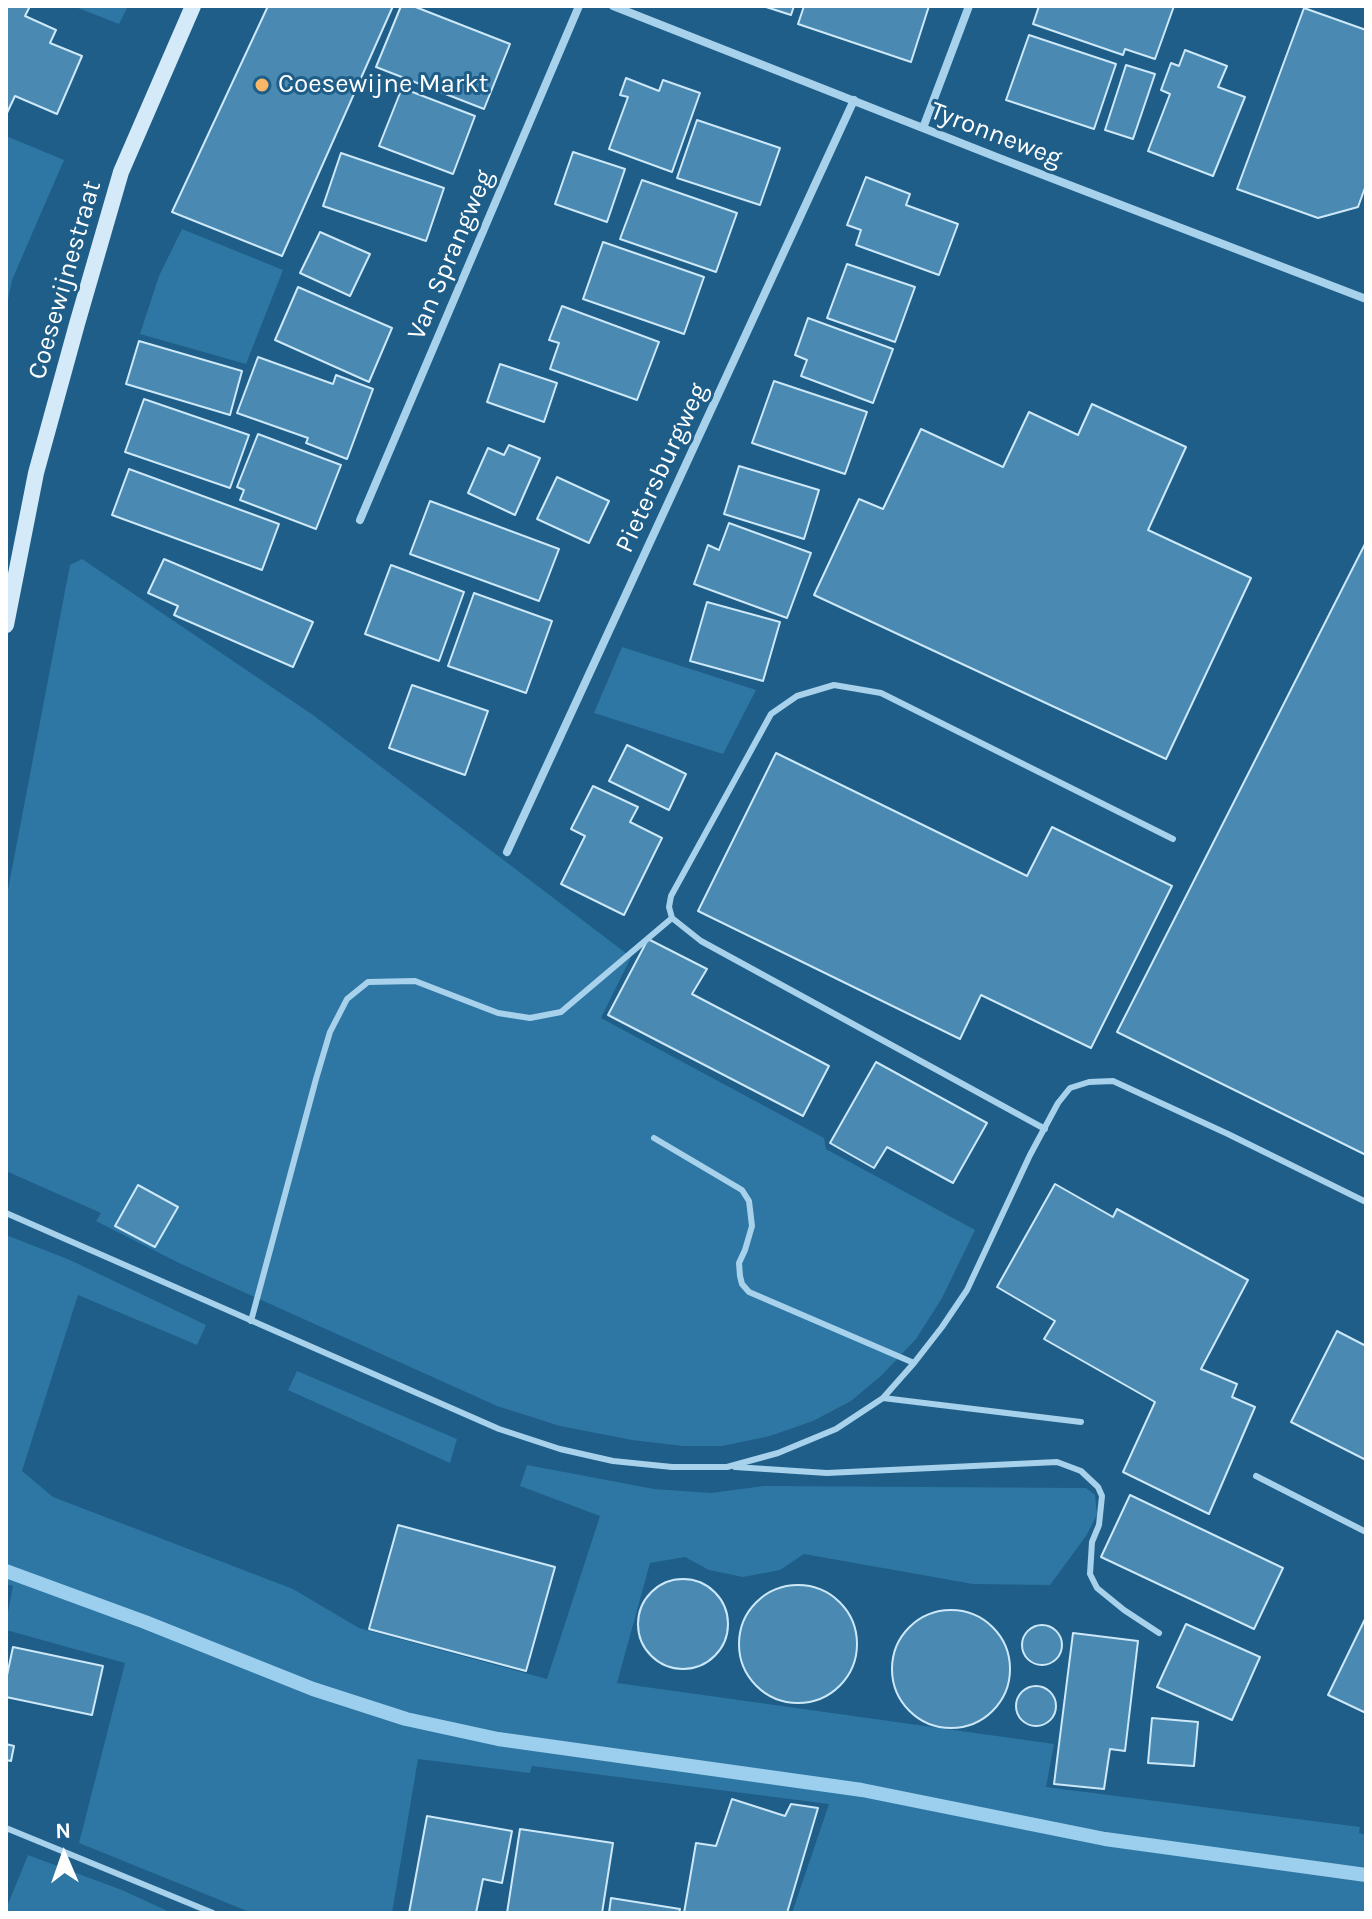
<!DOCTYPE html>
<html>
<head>
<meta charset="utf-8">
<style>
  body { margin:0 }
  #map { position:relative; width:1372px; height:1919px; overflow:hidden; background:#1e5e88; font-family:Karla,sans-serif }
  canvas { display:block }
  .frame { position:absolute; inset:0; border:8px solid #fff; pointer-events:none }
  .north { position:absolute; left:24px; top:1815px; width:80px; height:80px; -webkit-text-stroke:6px #1e5e88; paint-order:stroke; rotate:358deg; font-size:22px; font-weight:700; line-height:32px; text-align:center; color:#fff }
  .north::after { content:''; display:block; margin:auto; width:28px; height:36px; background:#fff; clip-path:polygon(50% 0,100% 100%,50% 72%,0 100%) }
</style>
</head>
<body>
<div id="map">
<canvas width="1372" height="1919"></canvas>
<div class="frame"></div>
<div class="north">N</div>
</div>
<script>
const c = document.querySelector('canvas').getContext('2d');
c.lineJoin = 'round';
function fillPath(path, color) {
  c.fillStyle = color;
  c.fill(path, 'evenodd');
}
function poly(rows) {
  const path = new Path2D();
  for (const r of rows) {
    if (r.length === 3) {
      path.moveTo(r[0] + r[2], r[1]);
      path.arc(r[0], r[1], r[2], 0, 2 * Math.PI);
      continue;
    }
    path.moveTo(r[0], r[1]);
    for (let i = 2; i < r.length; i += 2) path.lineTo(r[i], r[i + 1]);
  }
  return path;
}
function stroke(path, color, width, dash) {
  c.strokeStyle = color;
  c.lineWidth = width;
  c.lineCap = dash ? 'butt' : 'round';
  c.setLineDash(dash || []);
  c.stroke(path);
}
function drawText(font, color, halo, rows, align = 'center') {
  c.font = font + ' Karla,sans-serif';
  c.lineWidth = 6;
  c.setLineDash([]);
  c.textBaseline = 'middle';
  c.strokeStyle = halo;
  c.fillStyle = color;
  for (const [text, x, y, turn = 0] of rows) {
    c.save();
    c.translate(x, y);
    c.rotate((+turn || 0) * Math.PI / 180);
    c.textAlign = isNaN(turn) ? turn : align;
    if (halo) c.strokeText(text, 0, 0);
    c.fillText(text, 0, 0);
    c.restore();
  }
}
fillPath(poly([
  [73,6,128,6,119,24],
  [6,136,64,160,12,280,6,311],
  [182,229,283,270,246,364,140,334,159,276],
  [82,559,313,715,631,957,601,1018,824,1138,826,1149,975,1230,942,1298,916,1339,882,1375,851,1401,813,1421,770,1436,722,1446,683,1446,632,1440,560,1426,497,1406,179,1263,96,1221,101,1213,6,1171,6,900,70,565],
  [622,647,756,690,723,754,594,713],
  [6,1235,70,1260,206,1325,197,1345,78,1295,22,1471,53,1497,293,1589,359,1628,547,1679,600,1516,520,1486,527,1465,654,1489,711,1493,764,1486,1086,1488,1095,1495,1097,1515,1086,1536,1050,1585,973,1584,804,1554,780,1570,743,1577,709,1570,685,1557,650,1563,617,1683,1054,1744,1046,1787,1360,1827,1359,1833,1366,1835,1366,1913,792,1913,829,1804,532,1766,530,1773,418,1759,392,1913,252,1913,79,1843,125,1663,6,1630,6,1622,13,1586,6,1584],
  [297,1371,457,1439,450,1463,288,1390],
  [28,1855,122,1890,172,1913,6,1913,6,1909]
]), '#2e77a4');
stroke(poly([
  [6,1571,145,1622,313,1689,406,1719,498,1739,862,1790,1105,1839,1366,1875]
]), '#9bcfed', 14);
const building = poly([
  [6,6,30,6,25,16,56,30,50,43,82,56,57,114,15,96,6,115,6,6],
  [268,6,393,6,282,256,172,212,268,6],
  [401,6,413,6,510,44,484,109,376,67,401,6],
  [763,6,794,6,791,15,763,6],
  [804,6,929,6,911,62,798,24,804,6],
  [1039,6,1174,6,1155,59,1125,49,1123,55,1033,24,1039,6],
  [1304,8,1366,30,1366,185,1358,207,1318,218,1237,189,1304,8],
  [1029,35,1116,64,1094,129,1006,100,1029,35],
  [1185,50,1227,66,1218,87,1245,97,1213,176,1148,151,1170,94,1161,90,1171,63,1179,66,1185,50],
  [1126,65,1155,74,1133,139,1105,130,1126,65],
  [626,78,659,91,663,80,700,93,672,172,609,149,628,97,620,95,626,78],
  [402,88,475,116,453,174,379,146,402,88],
  [697,120,780,148,760,205,677,178,697,120],
  [573,152,625,169,607,222,555,204,573,152],
  [341,153,444,188,426,241,323,206,341,153],
  [866,177,910,194,906,205,958,224,939,275,856,245,861,230,847,225,866,177],
  [642,180,737,213,716,272,620,239,642,180],
  [320,232,370,254,350,296,300,273,320,232],
  [603,242,704,277,684,334,583,299,603,242],
  [847,264,915,287,895,342,827,318,847,264],
  [298,287,392,328,369,382,275,340,298,287],
  [562,306,659,342,637,400,550,369,559,343,549,340,562,306],
  [808,318,893,349,873,403,801,376,807,360,795,355,808,318],
  [139,341,242,371,230,415,126,384,139,341],
  [258,357,333,384,336,375,373,389,347,459,306,443,308,438,237,413,258,357],
  [500,364,557,383,544,422,487,402,500,364],
  [774,381,867,412,845,474,752,443,774,381],
  [144,399,249,435,230,488,125,452,144,399],
  [1092,404,1186,447,1148,530,1251,578,1166,759,814,595,859,499,883,509,921,429,1003,467,1029,412,1078,435,1092,404],
  [258,434,341,465,316,529,240,500,244,490,237,487,258,434],
  [509,445,540,458,515,515,468,493,488,448,504,455,509,445],
  [739,466,819,490,804,539,724,514,739,466],
  [129,469,279,524,262,570,112,515,129,469],
  [557,477,609,501,589,543,537,519,557,477],
  [430,501,559,549,539,601,410,554,430,501],
  [729,523,811,553,787,618,694,584,708,545,719,550,729,523],
  [1366,542,1366,1155,1117,1032,1366,542],
  [164,559,313,622,293,667,174,615,178,606,148,593,164,559],
  [391,565,464,592,439,661,365,634,391,565],
  [474,593,552,621,526,693,448,666,474,593],
  [707,602,780,622,763,681,690,661,707,602],
  [412,685,488,711,465,775,389,748,412,685],
  [627,745,686,774,669,810,609,781,627,745],
  [776,753,1027,876,1052,827,1172,886,1091,1048,981,995,960,1039,698,911,776,753],
  [593,786,638,807,630,822,662,838,624,915,561,884,585,836,571,829,593,786],
  [648,939,707,969,692,994,829,1066,803,1116,608,1015,648,939],
  [876,1062,987,1123,953,1183,887,1147,874,1168,830,1143,876,1062],
  [1055,1184,1113,1217,1117,1209,1248,1280,1201,1369,1237,1384,1232,1397,1255,1407,1209,1514,1123,1472,1155,1402,1044,1339,1055,1321,997,1287,1055,1184],
  [138,1185,178,1207,155,1247,115,1226,138,1185],
  [1337,1331,1366,1346,1366,1460,1291,1422,1337,1331],
  [1130,1495,1283,1568,1254,1629,1101,1557,1130,1495],
  [398,1525,555,1567,526,1671,369,1629,398,1525],
  [683,1624,45],
  [798,1644,59],
  [951,1669,59],
  [1366,1617,1366,1713,1328,1695,1366,1617],
  [1186,1624,1260,1657,1232,1720,1157,1687,1186,1624],
  [1042,1645,20],
  [1073,1633,1138,1641,1125,1751,1110,1749,1104,1789,1054,1784,1073,1633],
  [13,1647,103,1666,92,1715,6,1697,6,1680,13,1647],
  [1036,1706,20],
  [1152,1718,1198,1722,1194,1766,1148,1763,1152,1718],
  [6,1744,14,1746,11,1761,6,1760,6,1744],
  [732,1799,785,1816,791,1804,818,1808,787,1913,684,1913,696,1843,716,1846,732,1799],
  [427,1816,512,1831,502,1883,483,1879,476,1913,409,1913,427,1816],
  [520,1829,613,1843,602,1913,507,1913,520,1829],
  [611,1898,680,1909,679,1913,609,1913,611,1898]
]);
fillPath(building, '#4a8ab2');
stroke(building, '#cde8f8', 2);
stroke(poly([
  [1045,1129,701,941,672,918,669,907,671,896,771,714,797,696,834,685,881,693,1173,839],
  [654,1138,742,1190,749,1201,752,1226,745,1250,739,1263,740,1276,742,1284,749,1292,914,1363],
  [6,1213,499,1429,560,1449,613,1461,672,1467,727,1467,778,1453,836,1429,883,1398,914,1363,942,1327,967,1290,1030,1155,1058,1103,1070,1088,1089,1082,1113,1081,1228,1134,1366,1202],
  [251,1321,316,1079,330,1032,347,999,368,982,415,981,498,1013,530,1018,561,1012,672,918],
  [883,1398,1081,1422],
  [735,1467,827,1473,1057,1462,1081,1471,1098,1487,1102,1496,1099,1525,1092,1542,1090,1574,1097,1588,1124,1610,1159,1633],
  [1256,1476,1366,1532],
  [6,1828,213,1913]
]), '#a8d1eb', 6);
stroke(poly([
  [613,6,999,158,1366,299],
  [923,128,969,6],
  [360,520,579,6],
  [507,852,854,100]
]), '#a8d1eb', 8);
stroke(poly([
  [6,625,36,473,77,324,121,172,193,6]
]), '#d4eaf8', 16);
for (const [x, y, r, color] of [
  [262,85,8,"#fab767"]
]) {
  const dot = new Path2D();
  dot.arc(x, y, r, 0, 2 * Math.PI);
  c.fillStyle = color;
  c.fill(dot);
  stroke(dot, '#1e5e88', 3);
}
drawText('26px', '#fff', '#1e5e88', [
  ["Coesewijne Markt",278,85]
], 'left');
drawText('26px', '#fff', '#1e5e88', [
  ["Tyronneweg",996,135,21],
  ["Van Sprangweg",451,255,-67],
  ["Coesewijnestraat",65,280,-74],
  ["Pietersburgweg",662,468,-65]
]);
</script>
</body>
</html>
